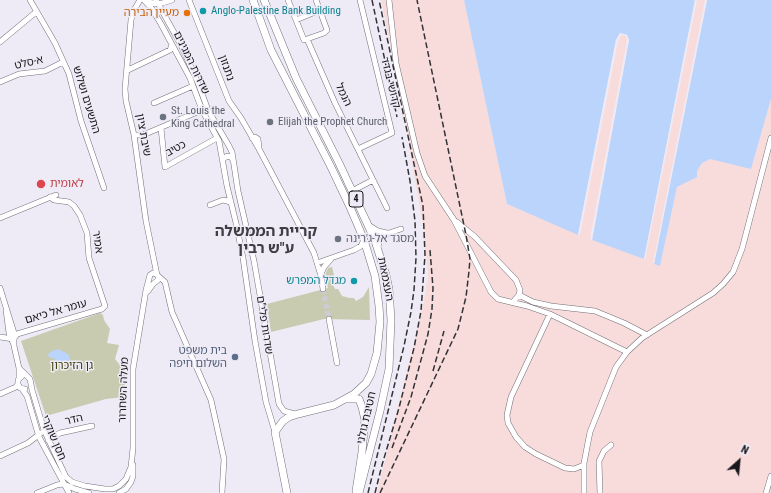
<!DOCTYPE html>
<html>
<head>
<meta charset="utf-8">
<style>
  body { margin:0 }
  #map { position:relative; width:771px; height:493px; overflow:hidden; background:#efebf6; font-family:"Roboto Condensed",sans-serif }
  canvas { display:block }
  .north { position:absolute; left:719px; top:441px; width:40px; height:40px; -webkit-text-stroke:3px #efebf6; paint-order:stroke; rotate:27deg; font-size:11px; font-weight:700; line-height:16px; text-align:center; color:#17161a }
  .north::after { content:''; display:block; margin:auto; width:14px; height:18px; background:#17161a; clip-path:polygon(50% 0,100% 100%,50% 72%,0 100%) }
</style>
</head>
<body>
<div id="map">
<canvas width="771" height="493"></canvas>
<div class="north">N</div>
</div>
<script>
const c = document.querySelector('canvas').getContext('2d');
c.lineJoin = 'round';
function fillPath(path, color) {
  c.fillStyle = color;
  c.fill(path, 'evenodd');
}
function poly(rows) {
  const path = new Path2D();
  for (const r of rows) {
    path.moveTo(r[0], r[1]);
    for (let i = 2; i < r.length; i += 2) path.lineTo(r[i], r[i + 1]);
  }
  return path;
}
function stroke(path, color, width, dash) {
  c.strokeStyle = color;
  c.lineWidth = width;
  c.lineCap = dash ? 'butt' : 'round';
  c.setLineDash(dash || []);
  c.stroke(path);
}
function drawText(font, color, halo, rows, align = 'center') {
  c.font = font + ' "Roboto Condensed","Noto Sans Hebrew",sans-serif';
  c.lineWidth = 3;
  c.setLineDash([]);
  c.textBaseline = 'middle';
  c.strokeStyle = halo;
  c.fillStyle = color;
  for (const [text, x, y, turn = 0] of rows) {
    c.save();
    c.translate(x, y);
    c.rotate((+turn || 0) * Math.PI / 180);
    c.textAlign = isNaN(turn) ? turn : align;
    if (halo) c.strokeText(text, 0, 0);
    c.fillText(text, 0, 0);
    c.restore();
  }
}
fillPath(poly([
  [381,0,464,0,507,204,578,234,616,40,620,33,627,35,643,259,695,0,707,0,660,266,677,187,697,177,697,171,702,163,710,159,751,168,771,99,771,493,377,493,424,301,428,274,423,226,400,94]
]), '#f7dcdb');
fillPath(poly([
  [332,267,334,275,331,277,333,285,335,289,338,289,342,296,350,298,354,298,356,301,363,297,369,287,370,320,324,319,271,332,267,304,328,288,325,275,328,268],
  [100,313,103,315,104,320,110,329,107,343,119,345,115,359,125,371,124,397,106,399,46,416,21,341]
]), '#c8cbb0');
fillPath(poly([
  [464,0,695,0,644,259,592,240,629,40,627,35,620,33,616,40,578,235,507,204],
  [707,0,771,0,771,99,751,169,710,159,702,163,697,171,697,177,677,187,660,266,654,264],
  [58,349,68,354,70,359,67,364,60,364,55,359,49,357,48,355,50,352]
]), '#bbd4fc');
fillPath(poly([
  [695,0,697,0,645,260,644,259],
  [705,0,707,0,654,264,653,263],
  [620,33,627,35,629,40,592,240,590,239,627,40,626,36,621,35,618,41,580,235,578,235,616,40]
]), '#efebf6');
stroke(poly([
  [323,289,329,319]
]), '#cfcbd5', 5, [5, 2.5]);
const minor = poly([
  [30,0,55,43,69,74,81,121,104,188],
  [140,0,134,10,131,20,125,89,126,101,134,135,146,221,157,275],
  [144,0,152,9,161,24,190,78,202,110,219,141,227,186,236,223,243,258,255,341,266,402,275,432],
  [156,0,181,45,198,83,208,110,229,146,232,152,238,191,254,261,279,404,284,411,295,414],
  [189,0,229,101,241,118,259,149,314,253,321,276,323,289],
  [288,0,304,40,307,39],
  [316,0,327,30,324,33,307,39,335,103,387,208],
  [389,0,396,63,417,153,425,176,454,220,491,292,498,299,527,306,550,314,627,352],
  [148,2,159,4,172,0],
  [296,20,320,10],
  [0,42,36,12],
  [128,70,170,50,172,45],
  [0,82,19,74,45,71,63,62],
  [154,103,193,86],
  [161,128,165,167,217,138],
  [134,135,143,135,202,110],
  [252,138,255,137,258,139,259,148],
  [358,149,392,133,360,0],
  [222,160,227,156,231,157,233,160],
  [352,191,373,180],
  [210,205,223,200,231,202],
  [0,218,56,195],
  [457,222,475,237,516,280,520,290,519,295,513,302],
  [370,226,378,231,387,233],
  [378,247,379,242,383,235,401,229],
  [317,263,354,250,361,246,364,240],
  [321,274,324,267,331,259],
  [0,288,14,333,14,346,19,368,19,378],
  [148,291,153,284,158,280,158,276],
  [519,295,533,302,551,306,595,311,624,323,647,335],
  [6,310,9,333,14,345],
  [550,314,511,397,507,415,508,423,516,437,525,447,536,454,565,468,574,469,584,465],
  [329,319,337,363],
  [0,337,13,339],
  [15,337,17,334,102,309,105,306,89,258,87,233,80,215,74,206,69,202,54,200,50,197],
  [19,368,30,379,32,390,44,430,66,477,72,482,85,486,105,489,113,489,119,486,126,479,131,467,133,448,133,369,146,290,150,275,153,273,156,274,165,282,172,312,211,400,224,459,222,493],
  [22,376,18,380,18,384,20,388,25,389],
  [22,389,27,396,39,437,69,493],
  [0,394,16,387,18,384],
  [48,440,60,433,92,426],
  [0,456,28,443,41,433],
  [64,484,75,489,89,493],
  [37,493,57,485,63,484],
  [119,493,126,489,131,482,133,476,133,465],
  [584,493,584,463,590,432,616,367,627,352,642,338,713,293,723,284,733,272,742,249,771,138],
  [600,493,599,461,604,451,611,445],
  [766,493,771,476]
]);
const highway = poly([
  [253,0,271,50,331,167,350,207,364,240,375,276,379,306,380,322,377,353,371,374,366,383,354,394,334,405,298,414,289,417,283,421,275,432,287,493],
  [264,0,296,78,339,163,374,238,386,275,389,289,391,320,389,369,380,411,359,493],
  [347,399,359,399,362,407,365,420,362,452,356,491]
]);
stroke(minor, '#736f79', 6);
stroke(highway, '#736f79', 8);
stroke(minor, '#fff', 5);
stroke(highway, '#fff', 7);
stroke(poly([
  [372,0,397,117],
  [433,371,444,331],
  [392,448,411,397,428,334,432,309,433,288,430,250],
  [368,493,404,346,411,312,414,290,416,258,415,221,410,181,402,137],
  [375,493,382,465,399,408,414,348,421,311,425,255,423,206,379,0],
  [380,493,458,329,466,297,469,271,470,259,466,235,417,0]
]), '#333237', 1.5, [6, 3]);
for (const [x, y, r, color] of [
  [203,11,4,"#0f9aa8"],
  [187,13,4,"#e8710a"],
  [163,117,4,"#6b7280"],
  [270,122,4,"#6b7280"],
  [41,184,5,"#e0444e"],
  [338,239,4,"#6b7280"],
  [354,281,4,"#0f9aa8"],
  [235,357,4,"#5c6f8a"]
]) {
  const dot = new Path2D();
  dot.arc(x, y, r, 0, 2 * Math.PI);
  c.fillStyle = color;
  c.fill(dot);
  stroke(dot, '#efebf6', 1.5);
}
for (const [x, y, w] of [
  [356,199,14]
]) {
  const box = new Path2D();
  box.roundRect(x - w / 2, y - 8, w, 16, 3);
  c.fillStyle = '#efebf6';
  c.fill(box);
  stroke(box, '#17161a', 1);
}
drawText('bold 10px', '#17161a', null, [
  ["4",356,199]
]);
drawText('11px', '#0d838f', '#efebf6', [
  ["Anglo-Palestine Bank Building",211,11],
  ["מגדל המפרש",346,281,"right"]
], 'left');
drawText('11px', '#c56008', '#efebf6', [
  ["מעיין הבירה",179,13]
], 'right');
drawText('11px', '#17161a', '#efebf6', [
  ["א-סלט",29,63,-13],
  ["שדרות המגינים",191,63,64],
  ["נתנזון",226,68,70],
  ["קדושי בגדד",390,83,76],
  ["הנמל",343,95,65],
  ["התשעים ושלוש",86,100,73],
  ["שיבת ציון",143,135,80],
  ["כטיב",176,149,-29],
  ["אמיר",97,242,82],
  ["העצמאות",385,279,79],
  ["עומר אל כיאם",56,312,-16],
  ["שדרות פלי\"ם",264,325,81],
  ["מעלה השחרור",124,390,-88],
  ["חטיבת גולני",367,418,-77],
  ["הדר",74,420,-13],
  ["חסן שוקרי",53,438,67]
]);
drawText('11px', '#5b616d', '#efebf6', [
  ["St. Louis the",171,111],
  ["King Cathedral",171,124],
  ["Elijah the Prophet Church",278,122],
  ["מסגד אל-ג'רינה",346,239]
], 'left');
drawText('11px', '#be3a42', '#efebf6', [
  ["לאומית",50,184]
], 'left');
drawText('11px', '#4e5e75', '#efebf6', [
  ["בית משפט",227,351],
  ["השלום חיפה",227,364]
], 'right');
drawText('11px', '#363800', '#efebf6', [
  ["גן הזיכרון",72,366]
]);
drawText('bold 15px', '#403d45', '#efebf6', [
  ["קריית הממשלה",266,232],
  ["ע\"ש רבין",266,249]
]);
</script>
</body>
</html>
